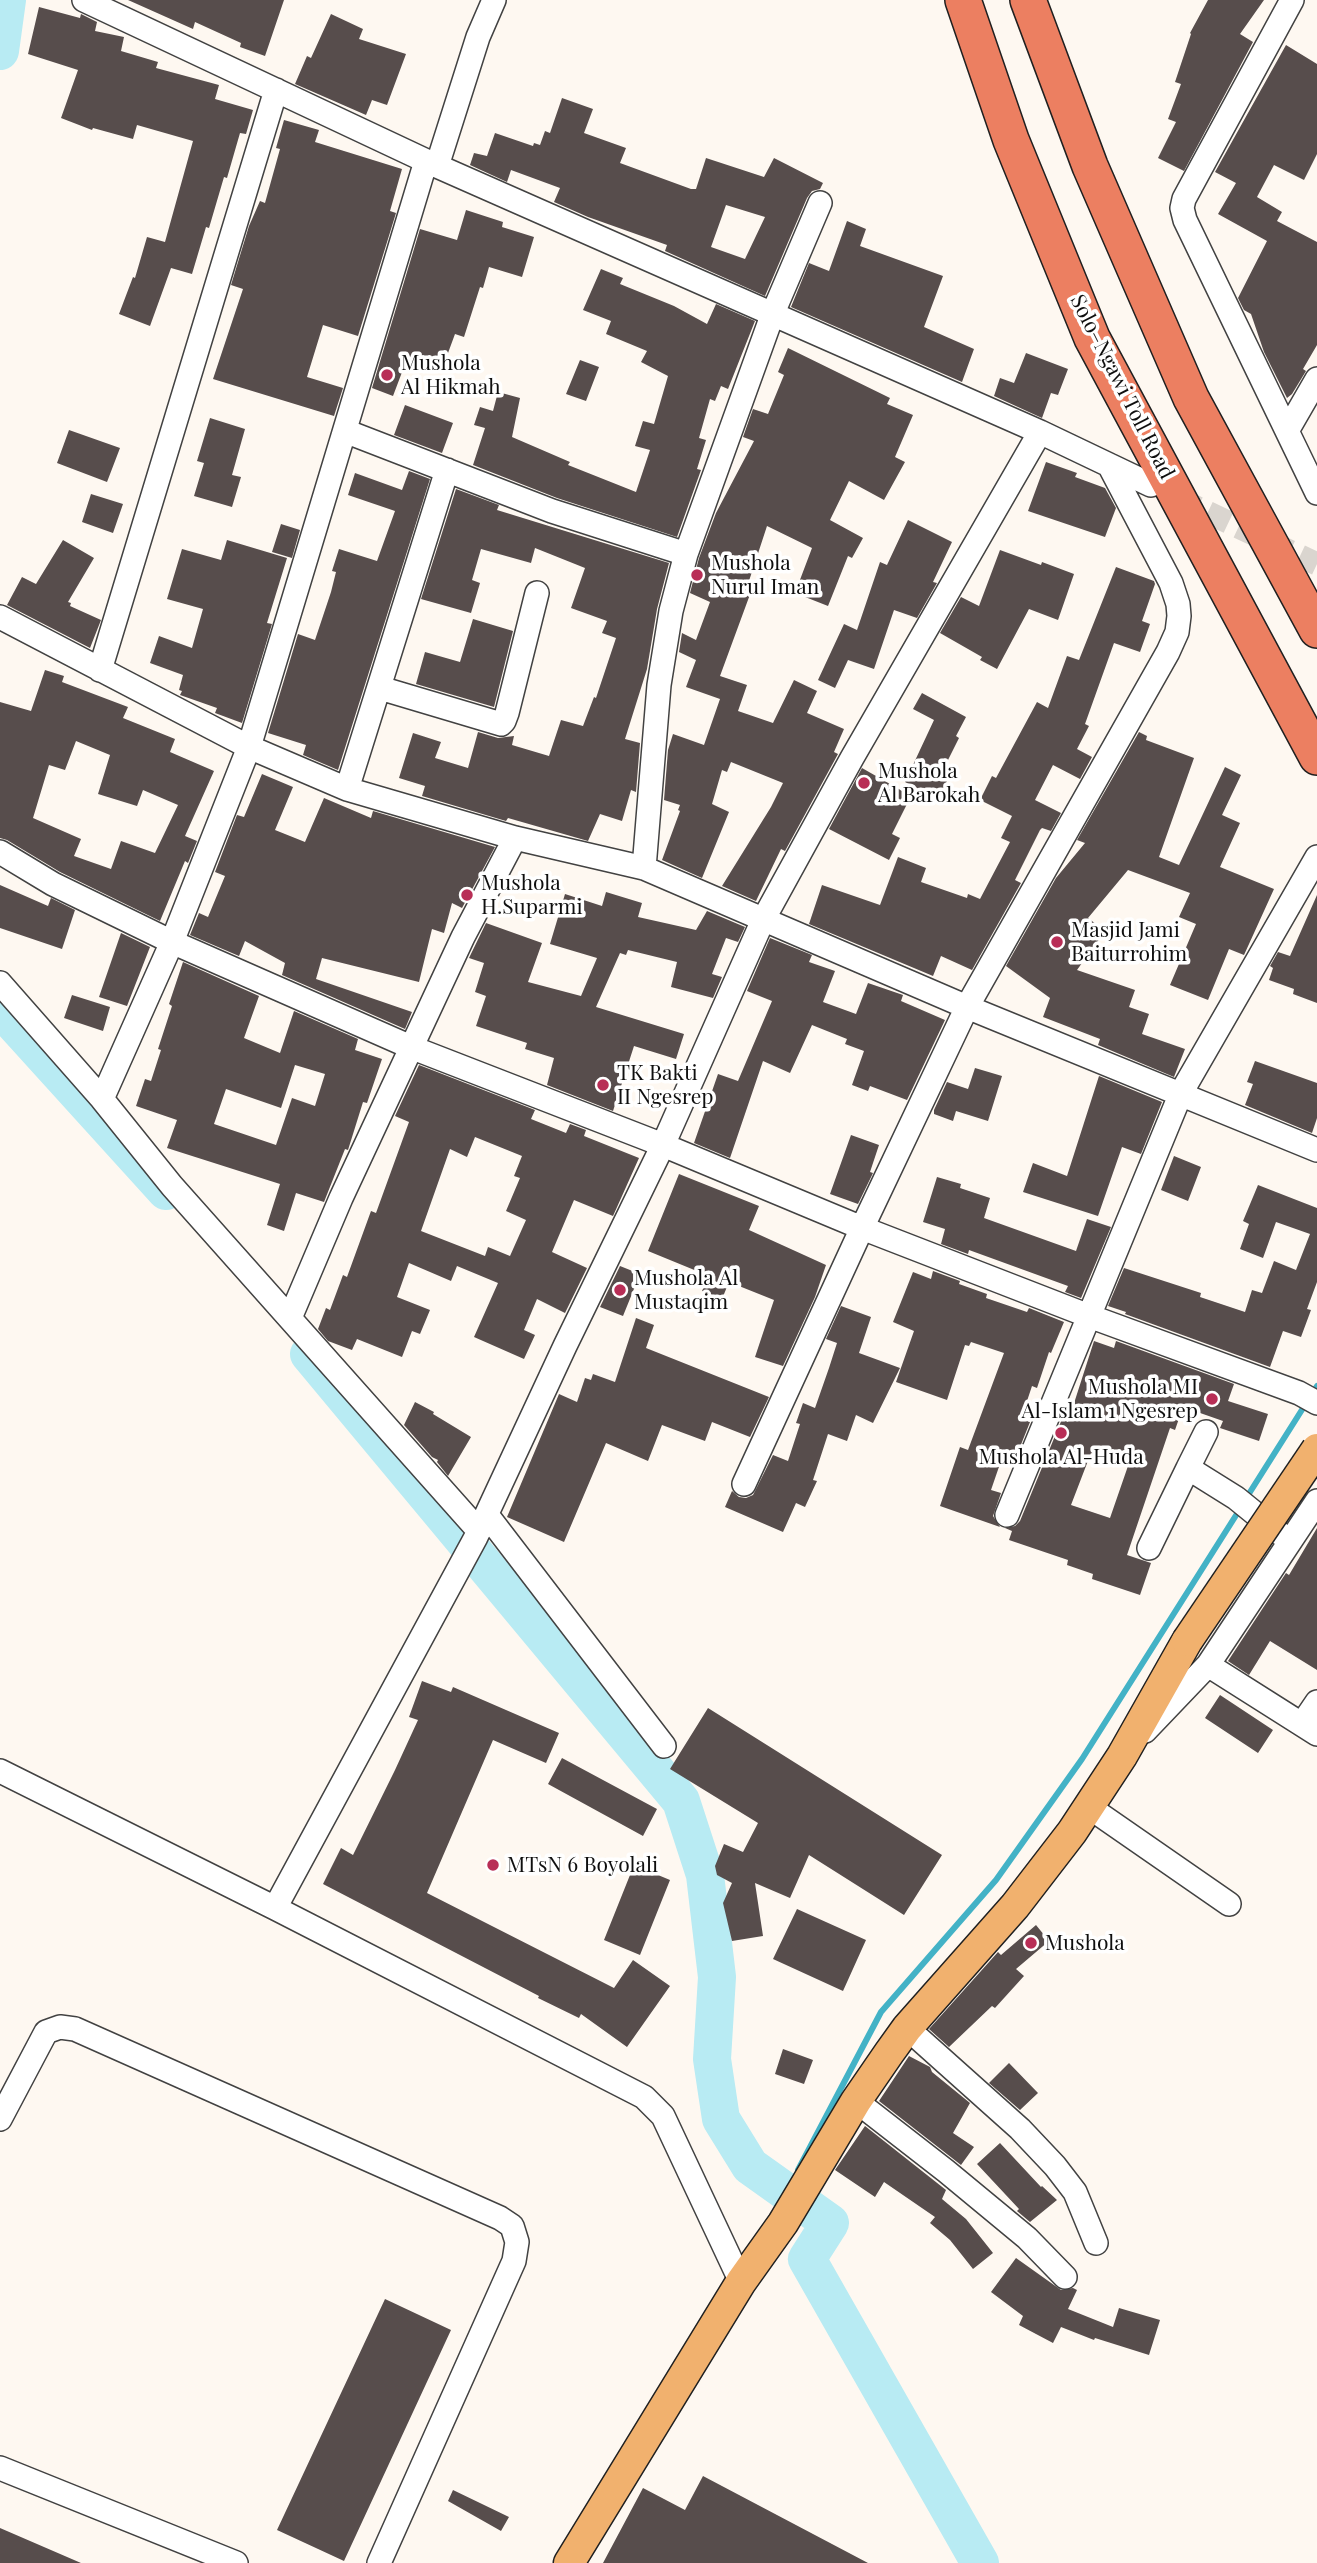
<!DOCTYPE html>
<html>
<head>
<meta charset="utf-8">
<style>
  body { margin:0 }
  canvas { display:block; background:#fef8f1 }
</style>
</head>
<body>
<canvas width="1317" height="2563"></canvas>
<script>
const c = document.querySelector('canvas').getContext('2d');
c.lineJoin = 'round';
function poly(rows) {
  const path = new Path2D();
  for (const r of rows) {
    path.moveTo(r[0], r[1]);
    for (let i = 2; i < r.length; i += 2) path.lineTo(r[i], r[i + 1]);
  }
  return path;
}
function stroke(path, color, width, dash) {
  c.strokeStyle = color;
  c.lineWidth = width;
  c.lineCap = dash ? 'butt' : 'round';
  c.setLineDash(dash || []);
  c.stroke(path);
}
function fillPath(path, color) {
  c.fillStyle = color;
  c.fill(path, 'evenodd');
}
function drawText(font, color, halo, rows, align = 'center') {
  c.font = font + ' "Playfair Display",serif';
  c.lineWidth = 7;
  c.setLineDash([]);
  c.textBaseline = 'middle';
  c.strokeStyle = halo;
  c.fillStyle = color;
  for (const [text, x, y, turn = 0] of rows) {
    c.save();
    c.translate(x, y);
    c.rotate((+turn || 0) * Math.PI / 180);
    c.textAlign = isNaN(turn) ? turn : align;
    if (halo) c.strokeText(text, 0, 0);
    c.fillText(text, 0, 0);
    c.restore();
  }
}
stroke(poly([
  [1245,1500,1317,1386],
  [798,2170,881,2012,996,1880,1082,1759,1240,1509]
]), '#43b2c6', 6);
stroke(poly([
  [0,51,7,0],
  [0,1008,166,1191],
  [309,1354,681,1801,705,1875,717,1977,712,2059,721,2119,750,2166,830,2223,807,2259,980,2563]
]), '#b8ebf3', 38);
fillPath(poly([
  [128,0,284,0,265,56,240,47,241,43,195,22,193,29],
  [1208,0,1264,0,1240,34,1253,42,1184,171,1158,158,1176,122,1168,119,1181,84,1175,82,1191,34,1190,33],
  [39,7,80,18,81,14,97,22,95,31,124,37,121,51,158,62,156,68,219,85,215,99,253,110,246,134,240,133,227,178,224,177,209,228,206,227,192,274,171,268,150,326,119,314,133,277,135,278,147,237,165,242,193,141,137,125,133,139,93,128,92,130,61,118,78,70,28,54],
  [331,14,363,29,359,39,406,54,387,105,372,100,366,115,295,84,307,56,311,58],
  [1286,45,1317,64,1317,154,1304,180,1274,165,1257,197,1282,212,1277,221,1317,242,1317,345,1303,369,1306,371,1292,394,1287,398,1264,352,1251,314,1244,310,1238,298,1267,241,1218,214,1236,183,1215,172],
  [562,98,593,109,584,133,626,148,620,163,691,189,696,189,706,158,764,177,774,158,823,183,820,189,812,191,807,198,765,296,665,251,667,245,588,217,554,202,560,188,511,170,507,182,470,165,474,153,487,156,495,133,533,146,534,143,540,145,545,131,550,133],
  [726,205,765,217,745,259,711,247],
  [284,120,319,130,315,142,402,169,390,211,396,213,358,336,323,325,307,377,343,388,334,416,213,379,243,289,231,285,249,226,260,201,265,203,280,149,276,148],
  [466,210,503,222,502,227,534,237,522,277,489,267,483,288,480,287,464,337,455,334,441,372,407,359,393,396,372,388,420,229,457,240],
  [847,221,866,229,860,246,943,276,924,327,974,349,962,382,791,307,809,263,829,271],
  [601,269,623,278,620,284,674,306,707,324,716,304,755,321,728,389,721,386,715,401,710,399,699,438,706,440,697,469,701,470,677,537,557,498,473,465,485,428,474,425,480,407,493,411,498,392,520,398,512,437,570,462,568,465,636,492,650,450,635,446,643,421,654,424,668,376,641,362,647,351,606,334,611,321,583,310],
  [788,348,890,398,887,404,913,415,895,457,905,462,884,500,849,481,830,520,863,538,852,558,848,556,828,606,795,593,812,548,767,526,747,587,752,589,720,676,747,685,738,711,773,723,794,680,817,691,807,713,844,729,834,752,838,754,785,851,781,849,756,901,722,886,771,807,783,783,731,762,727,772,722,770,712,804,729,812,702,878,662,860,680,811,678,810,680,805,664,800,668,750,673,734,704,745,720,699,686,687,696,660,679,652,682,633,696,640,710,602,690,593,699,558,716,513,754,441,743,437,753,409,768,414,784,375,778,372],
  [1026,353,1068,369,1058,395,1051,393,1042,418,994,396,1000,378,1014,383],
  [580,360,599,367,586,401,566,394],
  [405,405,453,423,442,453,394,435],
  [210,418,245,429,232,475,241,477,232,507,194,496,204,463,197,461],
  [69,430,120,448,107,482,57,463],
  [1046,462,1077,473,1075,477,1105,488,1116,508,1105,537,1028,511],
  [409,471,430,479,338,770,303,755,306,745,268,733,298,634,315,640,331,592,336,572,332,571,339,549,377,561,395,511,348,495,355,473,402,490],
  [456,489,499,505,497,510,669,563,657,609,647,669,625,739,640,743,636,792,631,790,622,821,600,814,588,841,508,818,506,821,422,796,425,786,399,778,413,733,441,742,435,758,468,768,478,732,498,738,514,736,512,745,549,756,561,720,583,726,594,697,596,698,616,638,602,633,607,621,571,608,585,568,535,548,531,563,481,549,472,580,480,583,471,613,421,599],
  [91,494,123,504,113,533,82,522],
  [908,520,952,542,933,582,937,583,917,618,894,610,874,669,848,660,835,688,818,680,844,624,857,630,880,562,887,565],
  [281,524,300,530,292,558,272,552],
  [63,540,94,558,68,602,71,603,70,606,101,620,90,648,7,605,22,577,36,584],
  [227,540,287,558,267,623,272,624,242,723,215,713,217,708,180,695,182,691,179,690,183,675,150,663,159,636,192,648,203,609,167,599,182,549,221,560],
  [1000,550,1041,565,1042,562,1074,574,1058,620,1029,609,997,669,980,660,982,657,940,633,961,597,979,606],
  [1116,567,1154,581,1155,584,1142,621,1150,624,1140,652,1114,643,1085,724,1089,726,1077,749,1092,757,1080,779,1053,765,1035,800,1061,813,1051,831,1042,828,1040,830,1015,880,1021,883,972,970,941,956,933,976,809,924,822,885,880,905,898,857,926,868,921,882,967,898,968,894,980,899,1010,842,1001,838,1012,816,980,800,992,776,996,778,1037,702,1048,708,1067,656,1079,660],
  [473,619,513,631,494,707,416,684,425,652,460,662],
  [45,670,64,676,62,682,128,707,123,718,175,739,170,752,214,771,185,836,197,841,188,863,185,861,160,921,60,872,7,840,0,838,0,702,31,711],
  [76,741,110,755,98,794,137,806,143,790,178,805,155,853,121,841,111,869,74,856,81,839,33,818,49,765,65,770],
  [922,693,966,717,956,736,959,738,942,772,950,775,938,799,905,782,934,720,913,709],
  [1139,732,1147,736,1146,740,1194,758,1159,857,1179,865,1225,767,1241,775,1222,815,1240,823,1220,867,1274,889,1244,955,1229,949,1208,1000,1170,985,1196,924,1179,917,1190,893,1128,870,1088,918,1105,931,1077,970,1135,990,1129,1007,1149,1014,1142,1034,1185,1049,1174,1077,1098,1045,1100,1039,1043,1017,1050,998,1006,966,1056,878,1085,843,1077,840],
  [862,768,911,796,892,834,900,838,889,860,829,829],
  [262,774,293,787,275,830,305,842,324,798,371,818,373,811,495,847,462,908,452,903,444,933,432,929,419,982,322,958,316,979,412,1012,405,1029,282,975,285,963,245,941,239,956,190,935,199,913,208,917,225,876,215,872,237,815,244,817],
  [0,885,48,906,51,898,75,910,62,949,0,928],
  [606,892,642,903,638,917,696,930,707,911,745,927,738,942,726,938,712,974,722,977,713,998,671,987,677,962,628,950,626,955,620,953,596,1007,684,1034,676,1059,634,1046,613,1111,547,1085,554,1058,525,1049,527,1043,476,1026,486,996,475,992,484,963,469,958,486,923,542,943,528,982,581,996,597,958,550,944,565,894,602,906],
  [1317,895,1317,1003,1293,994,1294,989,1269,980,1273,968,1270,966,1278,952,1290,956],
  [121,933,150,947,127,1006,99,997],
  [770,938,812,955,809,962,835,971,823,1002,856,1014,868,983,903,995,901,1001,945,1020,907,1100,870,1086,868,1091,852,1085,864,1051,845,1044,847,1039,812,1025,790,1073,763,1061,730,1158,694,1143,718,1074,738,1081,772,1001,747,991],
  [183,962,259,996,244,1038,280,1053,294,1011,358,1039,355,1050,382,1059,367,1103,363,1102,348,1150,345,1149,324,1202,296,1193,284,1231,267,1225,280,1184,167,1148,177,1120,136,1106,145,1079,151,1081,161,1050,158,1049,172,1006,169,1004],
  [295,1065,325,1074,315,1106,292,1098,276,1145,214,1124,226,1089,281,1108],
  [72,995,110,1007,103,1031,64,1018],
  [1255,1061,1317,1083,1317,1118,1312,1133,1245,1105,1253,1084,1247,1082],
  [419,1065,535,1110,531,1119,566,1133,570,1124,586,1130,584,1136,639,1158,613,1216,574,1200,552,1252,587,1268,565,1313,537,1299,524,1330,535,1335,524,1359,474,1337,498,1283,457,1266,451,1281,409,1263,397,1297,430,1310,420,1334,412,1331,402,1357,357,1339,352,1350,328,1341,318,1329,326,1308,330,1310,343,1275,347,1277,371,1211,376,1213,409,1122,395,1116],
  [475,1137,522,1156,514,1176,520,1178,506,1211,526,1220,510,1256,488,1247,485,1256,421,1231,450,1149,467,1157],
  [975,1068,1002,1076,988,1121,956,1111,953,1121,934,1114,934,1110,947,1082,968,1089],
  [1099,1076,1162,1102,1141,1154,1122,1147,1098,1216,1023,1192,1033,1163,1067,1176],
  [851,1135,879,1145,870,1172,873,1173,858,1204,830,1194],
  [1174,1156,1201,1167,1188,1201,1161,1190],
  [679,1174,759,1206,749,1230,826,1265,815,1297,783,1366,755,1357,774,1300,729,1282,722,1299,702,1291,709,1276,648,1251],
  [937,1177,961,1184,960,1188,990,1198,984,1218,1076,1251,1087,1219,1111,1227,1081,1298,1065,1292,1068,1286,969,1250,968,1254,941,1244,945,1229,923,1222],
  [1258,1185,1317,1208,1317,1282,1307,1309,1311,1310,1301,1337,1283,1331,1270,1367,1125,1314,1126,1312,1108,1306,1124,1268,1201,1293,1200,1297,1245,1312,1252,1290,1262,1293,1274,1261,1296,1270,1310,1234,1276,1222,1263,1258,1240,1249,1249,1224,1243,1221],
  [620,1266,640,1274,623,1316,600,1307],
  [933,1271,960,1281,959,1284,987,1294,986,1298,1027,1312,1029,1308,1064,1322,1051,1353,1049,1352,1037,1388,1032,1386,1021,1419,1030,1422,1014,1462,1002,1458,991,1490,1001,1493,993,1516,1000,1527,940,1506,960,1447,968,1450,1004,1353,971,1342,969,1346,965,1345,947,1400,896,1382,914,1331,893,1322,913,1272,931,1279],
  [841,1306,871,1317,859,1353,900,1368,873,1423,856,1415,847,1441,828,1434,813,1480,817,1481,805,1507,796,1503,783,1532,725,1507,732,1491,739,1497,746,1498,753,1495,773,1455,788,1461,800,1424,796,1423,803,1403,815,1408,829,1368,837,1343,826,1339],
  [636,1318,654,1325,646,1348,769,1397,750,1437,712,1422,705,1441,662,1425,648,1461,606,1443,564,1542,507,1517,559,1394,577,1402,585,1378,591,1380,593,1374,615,1382],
  [1094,1341,1114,1348,1116,1341,1234,1384,1228,1401,1268,1414,1259,1441,1220,1428,1223,1421,1183,1407,1175,1430,1170,1428,1127,1555,1151,1563,1140,1595,1092,1579,1093,1574,1067,1565,1068,1560,1009,1540,1012,1531,1005,1528,1015,1526,1020,1521,1062,1419,1068,1422],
  [1091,1453,1128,1466,1110,1518,1071,1505],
  [415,1402,434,1412,433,1414,471,1437,448,1476,437,1462,438,1460,432,1457,404,1425],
  [1317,1528,1317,1670,1270,1641,1249,1675,1228,1661,1286,1573,1289,1575],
  [422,1681,451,1692,453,1687,559,1733,546,1763,493,1740,427,1893,614,1988,633,1960,670,1986,627,2047,581,2014,579,2018,538,1998,539,1996,323,1884,341,1848,353,1855,395,1770,418,1720,409,1717],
  [1220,1695,1273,1730,1258,1753,1205,1718],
  [708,1708,942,1855,904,1915,809,1855,790,1898,755,1883,763,1936,732,1941,723,1903,732,1883,717,1875,715,1866,724,1844,743,1852,758,1823,670,1769],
  [562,1758,657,1809,643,1836,548,1784],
  [634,1865,670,1880,640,1955,604,1940],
  [797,1909,866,1940,843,1991,773,1959],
  [1036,1925,1049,1941,1016,1969,1024,1976,995,2008,992,2006,949,2047,929,2029,998,1952,1001,1955],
  [783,2049,813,2060,804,2084,775,2074],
  [909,2056,930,2067,932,2072,970,2103,953,2133,974,2147,961,2165,879,2101],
  [1009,2063,1038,2093,1020,2110,989,2083],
  [865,2126,946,2190,942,2199,966,2219,993,2253,973,2269,950,2240,930,2223,935,2217,884,2182,875,2197,835,2170],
  [1000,2143,1041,2187,1042,2186,1057,2200,1030,2222,1017,2211,1019,2209,977,2164],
  [1016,2258,1061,2290,1073,2288,1077,2290,1068,2309,1113,2327,1119,2308,1160,2320,1149,2355,1095,2338,1094,2340,1061,2327,1053,2343,1019,2325,1023,2316,991,2292],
  [385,2299,451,2330,344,2561,277,2530],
  [703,2476,868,2563,603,2563,643,2488,685,2510],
  [453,2490,509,2517,501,2531,448,2501],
  [0,2528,81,2563,0,2563]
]), '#574d4c');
stroke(poly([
  [1177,498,1317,564]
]), '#dad5cf', 23, [23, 11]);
const minor = poly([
  [84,0,437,166,1040,432,1151,485],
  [1292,0,1184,199,1182,208,1185,220,1317,493],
  [437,166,478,37,494,0],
  [345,431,552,511,686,554],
  [1287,431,1317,379],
  [0,617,249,747,347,789,515,838,644,868,967,1007,1317,1150],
  [100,670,276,90],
  [380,688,501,724,504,721,507,713,537,593],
  [347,789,447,470],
  [0,852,53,884,172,942,413,1048,663,1145,862,1228,1089,1316,1299,1393,1317,1403],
  [644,868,659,685,671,611,686,554,773,313,820,203],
  [0,983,102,1099,172,1186,479,1531],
  [102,1099,172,942,249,747,426,161],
  [290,1318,341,1198,463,937,515,838],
  [1188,1468,1206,1432],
  [744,1484,862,1228,967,1007,1168,652,1177,632,1179,616,1178,604,1171,583,1109,465],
  [487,1515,664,1746],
  [1007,1515,1181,1093,1317,857],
  [1149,1548,1188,1468,1236,1498,1279,1533],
  [1208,1665,1317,1734],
  [1302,1724,1317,1702],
  [1145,1731,1208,1665,1317,1501],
  [0,1771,275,1908,644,2097,663,2116,741,2282],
  [1089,1807,1229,1904],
  [275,1908,476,1537,565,1346,663,1145,763,920,852,758,1040,432],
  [907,2028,1020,2129,1055,2166,1075,2192,1096,2243],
  [856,2101,946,2171,1027,2238,1065,2277],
  [0,2119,46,2032,60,2027,75,2029,500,2218,512,2226,517,2242,514,2261,379,2563],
  [0,2468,236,2563]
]);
const major = poly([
  [569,2563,741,2282,783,2223,856,2101,889,2053,907,2028,1015,1906,1072,1832,1122,1756,1187,1641]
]);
const highway = poly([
  [963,0,1011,140,1092,338,1317,757],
  [1028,0,1090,166,1191,398,1317,630]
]);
stroke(minor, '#424242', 26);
stroke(major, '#202020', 33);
stroke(highway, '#202020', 38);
stroke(minor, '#fff', 23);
stroke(major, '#f1b16e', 30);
stroke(highway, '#ec7f61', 35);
const majorBridge = poly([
  [1187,1641,1317,1449]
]);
stroke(majorBridge, '#202020', 33, []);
stroke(majorBridge, '#f1b16e', 30);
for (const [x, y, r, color] of [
  [387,375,7,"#b82e56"],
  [697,575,7,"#b82e56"],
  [864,783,7,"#b82e56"],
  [467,895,7,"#b82e56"],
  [1057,942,7,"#b82e56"],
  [603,1085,7,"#b82e56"],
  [620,1290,7,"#b82e56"],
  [1212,1399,7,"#b82e56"],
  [1061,1433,7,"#b82e56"],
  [493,1865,7,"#b82e56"],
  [1031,1943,7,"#b82e56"]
]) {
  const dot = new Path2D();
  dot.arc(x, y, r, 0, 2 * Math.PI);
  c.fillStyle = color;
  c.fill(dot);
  stroke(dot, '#fff', 2.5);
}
drawText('21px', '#0f0f0f', '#fff', [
  ["Mushola",401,363],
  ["Al Hikmah",401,387],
  ["Mushola",711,563],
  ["Nurul Iman",711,587],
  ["Mushola",878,771],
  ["Al Barokah",878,795],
  ["Mushola",481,883],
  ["H.Suparmi",481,907],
  ["Masjid Jami",1071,930],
  ["Baiturrohim",1071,954],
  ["TK Bakti",617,1073],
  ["II Ngesrep",617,1097],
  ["Mushola Al",634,1278],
  ["Mustaqim",634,1302],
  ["Mushola MI",1198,1387,"right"],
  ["Al-Islam 1 Ngesrep",1198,1411,"right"],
  ["Mushola Al-Huda",1061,1457,"center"],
  ["MTsN 6 Boyolali",507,1865],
  ["Mushola",1045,1943]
], 'left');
drawText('21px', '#0f0f0f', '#fff', [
  ["Solo–Ngawi Toll Road",1122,387,63]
]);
</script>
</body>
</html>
